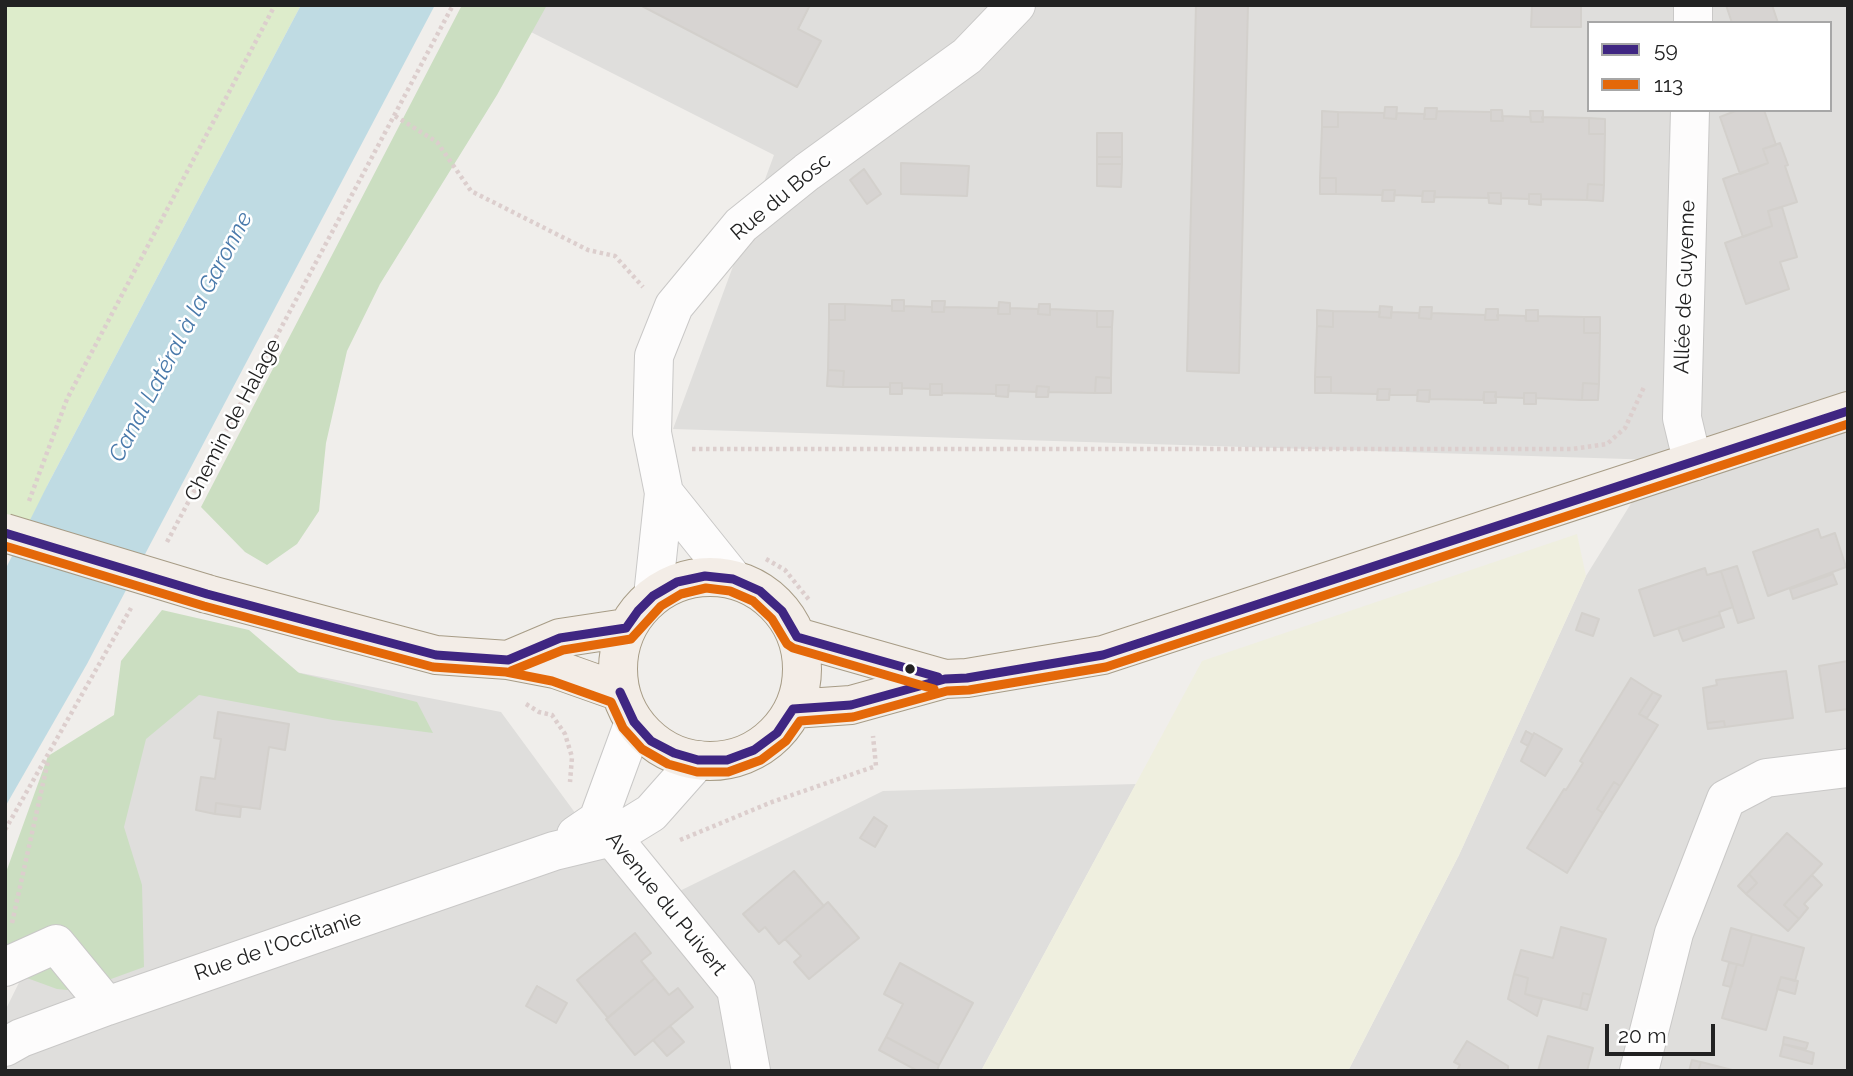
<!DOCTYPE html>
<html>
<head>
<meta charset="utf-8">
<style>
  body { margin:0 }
  #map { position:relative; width:1853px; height:1076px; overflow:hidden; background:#f0eeeb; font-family:Raleway,sans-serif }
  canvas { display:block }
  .frame { position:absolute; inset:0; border:7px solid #222; pointer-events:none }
  .legend { position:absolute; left:1587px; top:21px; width:245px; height:91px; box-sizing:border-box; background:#fff; border:2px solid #a7a7a7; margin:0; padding:9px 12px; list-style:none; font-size:21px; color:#222 }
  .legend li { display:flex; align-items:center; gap:14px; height:35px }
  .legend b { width:35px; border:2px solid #a7a7a7 }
  .scale { position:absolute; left:1605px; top:1024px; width:110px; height:32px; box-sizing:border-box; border:4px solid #222; border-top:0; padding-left:9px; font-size:21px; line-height:24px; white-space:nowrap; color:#222; -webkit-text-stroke:5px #fff; paint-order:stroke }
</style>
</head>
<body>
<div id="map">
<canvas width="1853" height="1076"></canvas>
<div class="frame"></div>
<ul class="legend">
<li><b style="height:9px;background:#3f2682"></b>59</li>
<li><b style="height:9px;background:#e46809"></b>113</li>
</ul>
<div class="scale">20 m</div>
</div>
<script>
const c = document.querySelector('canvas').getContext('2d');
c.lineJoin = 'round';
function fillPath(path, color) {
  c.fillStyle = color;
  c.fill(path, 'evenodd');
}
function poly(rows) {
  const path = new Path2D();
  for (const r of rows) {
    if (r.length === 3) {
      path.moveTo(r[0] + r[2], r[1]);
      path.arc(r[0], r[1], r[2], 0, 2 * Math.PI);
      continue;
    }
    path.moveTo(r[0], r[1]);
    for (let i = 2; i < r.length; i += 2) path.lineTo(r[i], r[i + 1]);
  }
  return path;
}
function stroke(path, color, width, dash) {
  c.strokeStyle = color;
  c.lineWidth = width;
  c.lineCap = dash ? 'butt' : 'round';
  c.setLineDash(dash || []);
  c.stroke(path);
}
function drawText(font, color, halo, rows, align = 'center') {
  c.font = font + ' Raleway,sans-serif';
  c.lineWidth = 5;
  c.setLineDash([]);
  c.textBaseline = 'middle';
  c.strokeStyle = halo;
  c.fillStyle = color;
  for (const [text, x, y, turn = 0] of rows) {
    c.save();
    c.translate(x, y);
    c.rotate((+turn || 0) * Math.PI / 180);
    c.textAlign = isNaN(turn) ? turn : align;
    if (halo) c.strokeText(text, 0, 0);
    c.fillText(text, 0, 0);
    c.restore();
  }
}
fillPath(poly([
  [538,5,1848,5,1848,1071,1348,1071,1459,855,1586,576,1658,460,673,429,774,155,527,30],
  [1589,23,1830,23,1830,110,1589,110],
  [183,650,501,712,645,908,883,791,1136,784,981,1071,5,1071,5,1011]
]), '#dfdedc');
fillPath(poly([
  [1577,534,1586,576,1459,855,1348,1071,981,1071,1202,661]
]), '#efefdf');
fillPath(poly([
  [5,5,301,5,48,484,25,539,5,533]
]), '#ddeccb');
fillPath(poly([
  [462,5,547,5,497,95,380,284,347,351,326,443,319,511,297,544,267,565,245,552,201,507],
  [162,610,249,630,299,673,417,702,433,733,333,720,199,695,146,739,124,827,142,885,144,967,78,991,57,989,5,970,5,875,48,756,114,715,121,661]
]), '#cbdec1');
fillPath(poly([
  [301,5,435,5,87,664,5,807,5,570,48,484]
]), '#bfdbe3');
const building = poly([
  [640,5,810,5,798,29,821,41,797,87,640,5],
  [1196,5,1248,5,1239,373,1187,371,1196,5],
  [1532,5,1581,5,1581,27,1531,27,1532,5],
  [1726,5,1772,5,1778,23,1732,23,1726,5],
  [1385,107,1397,107,1396,119,1384,118,1385,107],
  [1425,108,1437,108,1436,119,1424,119,1425,108],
  [1491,110,1502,110,1503,121,1491,121,1491,110],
  [1764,110,1776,145,1763,149,1768,163,1740,174,1720,117,1738,110,1764,110],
  [1322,111,1338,112,1338,127,1322,127,1322,111],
  [1437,111,1491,112,1491,121,1503,121,1502,116,1530,117,1531,122,1543,122,1542,117,1589,118,1589,134,1605,134,1604,185,1588,184,1587,200,1541,199,1541,194,1529,194,1529,199,1501,198,1501,193,1488,193,1489,198,1434,197,1435,191,1423,191,1422,196,1394,195,1395,190,1383,190,1382,195,1336,194,1336,178,1320,178,1322,127,1338,127,1338,112,1384,113,1384,118,1396,119,1397,113,1425,114,1424,119,1436,119,1437,111],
  [1530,111,1543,111,1543,122,1531,122,1530,111],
  [1589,118,1605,119,1605,134,1589,134,1589,118],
  [1097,133,1122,133,1122,157,1097,157,1097,133],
  [1780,143,1788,165,1785,166,1797,202,1768,211,1772,226,1743,237,1723,179,1768,163,1763,149,1780,143],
  [1097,157,1122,157,1122,164,1097,164,1097,157],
  [901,163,969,166,967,196,901,194,901,163],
  [1097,164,1122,164,1121,187,1097,186,1097,164],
  [864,169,881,194,867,204,850,180,864,169],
  [1320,178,1336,178,1336,194,1320,194,1320,178],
  [1588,184,1604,185,1603,201,1587,200,1588,184],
  [1383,190,1395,190,1394,201,1382,201,1383,190],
  [1423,191,1435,191,1434,202,1422,202,1423,191],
  [1488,193,1501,193,1501,204,1489,203,1488,193],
  [1529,194,1541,194,1541,205,1529,204,1529,194],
  [1782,207,1797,257,1780,262,1789,289,1746,304,1725,243,1772,226,1768,211,1782,207],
  [892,300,904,300,904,311,892,311,892,300],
  [932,301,945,301,944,312,932,312,932,301],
  [999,302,1010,303,1010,314,998,314,999,302],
  [829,304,845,304,845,320,829,320,829,304],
  [845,304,892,306,892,311,904,311,904,306,932,307,932,312,944,312,944,307,998,308,998,314,1010,314,1010,308,1038,309,1038,314,1050,315,1050,309,1097,311,1097,327,1112,327,1111,378,1096,377,1095,393,1048,392,1049,387,1037,386,1036,392,1008,391,1009,385,996,385,996,394,942,393,942,384,930,384,930,389,902,388,902,383,890,383,890,387,843,387,844,371,828,370,829,320,845,320,845,304],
  [1039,304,1050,304,1050,315,1038,314,1039,304],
  [1380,306,1392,307,1391,318,1379,317,1380,306],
  [1420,307,1432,307,1431,319,1419,318,1420,307],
  [1486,309,1498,309,1498,320,1485,320,1486,309],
  [1317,310,1333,311,1333,327,1317,326,1317,310],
  [1526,310,1538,310,1538,321,1526,321,1526,310],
  [1097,311,1113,311,1112,327,1097,327,1097,311],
  [1333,311,1380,312,1379,317,1391,318,1391,312,1419,313,1419,318,1431,319,1432,313,1485,315,1485,320,1498,320,1497,315,1525,316,1526,321,1538,321,1538,316,1584,317,1584,333,1600,333,1599,384,1583,383,1582,400,1536,398,1536,393,1524,393,1524,398,1495,397,1496,392,1484,392,1483,400,1430,399,1430,390,1418,390,1417,395,1389,395,1390,389,1378,389,1377,394,1331,393,1331,377,1315,377,1317,326,1333,327,1333,311],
  [1584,317,1600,317,1600,333,1584,333,1584,317],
  [828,370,844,371,843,387,827,386,828,370],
  [1096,377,1111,378,1111,393,1095,393,1096,377],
  [1315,377,1331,377,1331,393,1315,393,1315,377],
  [890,383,902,383,902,394,890,394,890,383],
  [1583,383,1599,384,1598,400,1582,400,1583,383],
  [930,384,942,384,942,395,930,395,930,384],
  [996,385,1009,385,1008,397,996,396,996,385],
  [1037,386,1049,387,1048,397,1036,397,1037,386],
  [1378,389,1390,389,1389,400,1377,400,1378,389],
  [1418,390,1430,390,1429,402,1417,401,1418,390],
  [1484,392,1496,392,1496,403,1484,403,1484,392],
  [1524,393,1536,393,1536,404,1524,404,1524,393],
  [1818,529,1821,538,1835,533,1846,567,1768,596,1753,552,1818,529],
  [1737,566,1754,618,1738,623,1721,571,1737,566],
  [1705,568,1707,575,1721,571,1733,607,1719,612,1720,615,1654,636,1639,590,1705,568],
  [1833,574,1837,584,1793,599,1790,589,1833,574],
  [1582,613,1599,619,1593,636,1576,630,1582,613],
  [1720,615,1724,627,1683,641,1678,628,1720,615],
  [1848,661,1848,709,1826,712,1819,666,1848,661],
  [1786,671,1793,718,1725,727,1724,721,1707,723,1703,688,1717,685,1716,680,1786,671],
  [1631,678,1653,692,1639,714,1658,725,1620,786,1614,782,1597,809,1603,813,1567,873,1527,848,1564,789,1566,790,1583,763,1580,761,1631,678],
  [1653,692,1661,696,1647,718,1639,714,1653,692],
  [218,712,289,724,285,750,269,747,260,809,216,803,215,814,196,810,201,777,215,779,221,739,214,738,218,712],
  [1724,721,1725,727,1708,729,1707,723,1724,721],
  [1526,731,1533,735,1528,746,1521,742,1526,731],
  [1534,733,1562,749,1545,776,1521,761,1534,733],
  [1614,782,1620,786,1603,813,1597,809,1614,782],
  [216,803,241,807,240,817,215,814,216,803],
  [874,817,887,826,875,847,860,838,874,817],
  [1787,833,1822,864,1784,905,1799,919,1788,931,1746,894,1757,883,1749,874,1787,833],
  [794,871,824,906,779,944,765,927,759,932,743,914,794,871],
  [1749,874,1757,883,1746,894,1738,886,1749,874],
  [1812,875,1822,885,1804,904,1808,908,1799,919,1784,905,1812,875],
  [828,902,859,938,809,979,794,962,801,956,785,939,828,902],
  [1561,927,1606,939,1591,995,1583,993,1580,1008,1525,994,1528,978,1514,974,1521,950,1553,958,1561,927],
  [1731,928,1752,934,1743,966,1722,960,1731,928],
  [635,933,651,953,641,961,655,978,608,1018,577,980,635,933],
  [1752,934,1804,948,1795,981,1781,977,1766,1030,1722,1018,1737,964,1743,966,1752,934],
  [900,963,973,1003,939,1065,886,1037,903,1004,884,994,900,963],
  [1729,963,1737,964,1731,987,1723,985,1729,963],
  [1514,974,1528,978,1525,994,1542,999,1537,1016,1508,999,1514,974],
  [1781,977,1798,981,1795,994,1777,989,1781,977],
  [655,978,669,995,678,988,693,1007,635,1055,606,1019,655,978],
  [537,986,567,1003,556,1023,526,1006,537,986],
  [1583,993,1591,995,1587,1010,1580,1008,1583,993],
  [670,1026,684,1042,667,1056,653,1040,670,1026],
  [1548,1036,1593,1048,1587,1071,1538,1071,1548,1036],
  [886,1037,939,1065,937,1071,918,1071,879,1050,886,1037],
  [1784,1037,1808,1043,1806,1049,1783,1044,1784,1037],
  [1467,1041,1508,1066,1508,1071,1457,1071,1460,1065,1454,1062,1467,1041],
  [1783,1044,1814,1053,1812,1064,1780,1056,1783,1044],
  [1692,1060,1701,1062,1698,1071,1689,1071,1692,1060],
  [1701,1062,1736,1071,1698,1071,1701,1062]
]);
fillPath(building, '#d7d4d2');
stroke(building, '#d3d0cc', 2);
const minor = poly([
  [1693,23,1693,5],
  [1690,110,1682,418,1688,443,1696,461],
  [664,493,733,579],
  [653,596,664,493,652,433,654,356,674,306,741,225,807,172,967,56,1016,5],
  [598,820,736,989,751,1071],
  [576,835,598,820,634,722],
  [5,967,56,944,107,1006],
  [5,1047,21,1038,107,1006,554,851,612,837,651,813,698,760],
  [1639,1071,1674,933,1726,799,1766,778,1848,768]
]);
const major = poly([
  [710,669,92],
  [207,594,436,655,508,660,555,669,620,692],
  [797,637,945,679],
  [508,660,560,638,626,628],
  [793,709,851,705,945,679,967,678,1103,655,1848,411]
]);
stroke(minor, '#c9c8c7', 40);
stroke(major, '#a79c86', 40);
stroke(poly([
  [395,116,437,142,471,191,588,250,615,256,643,287],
  [692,449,1572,449,1607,444,1625,428,1644,387],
  [29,501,67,399,275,5],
  [167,542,453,5],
  [766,559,785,570,810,601],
  [526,704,539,712,552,715,565,734,572,757,570,782],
  [5,830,131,608],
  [680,840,772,802,876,766,873,736],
  [12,923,48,761]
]), '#dccecd', 4.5, [3.5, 3.5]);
stroke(minor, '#fdfcfc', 38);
stroke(major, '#f3ede7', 38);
const majorBridge = poly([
  [5,533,207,594]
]);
stroke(majorBridge, '#a79c86', 40, []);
stroke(majorBridge, '#f3ede7', 38);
stroke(poly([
  [5,533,207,594,436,655,508,660,560,638,626,628],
  [626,628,638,611,653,596,677,582,705,576,733,579,760,591,782,611,797,637],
  [797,637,938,677],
  [620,692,634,722,651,741,674,753,698,760,727,760,754,750,777,733,793,709],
  [793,709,851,705,945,679,967,678,1103,655,1848,411]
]), '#3f2682', 9);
stroke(poly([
  [5,546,204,606,433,667,506,672,552,681,611,702,623,728,642,749,668,764,697,772,728,772,761,760,786,741,800,721,853,717,947,691,969,690,1106,667,1848,424],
  [511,671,563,650,631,639,661,606,681,594,706,588,730,591,753,601,772,619,787,644,793,648,934,689]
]), '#e46809', 9);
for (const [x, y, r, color] of [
  [910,669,6,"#222"]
]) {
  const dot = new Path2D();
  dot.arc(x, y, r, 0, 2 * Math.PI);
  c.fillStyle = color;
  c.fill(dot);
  stroke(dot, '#fff', 2.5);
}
drawText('21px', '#222', '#fff', [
  ["Rue du Bosc",781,197,-40],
  ["Allée de Guyenne",1685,287,-88],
  ["Chemin de Halage",233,420,-62],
  ["Avenue du Puivert",666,904,51],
  ["Rue de l'Occitanie",278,946,-19]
]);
drawText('italic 23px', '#4a7aab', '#fff', [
  ["Canal Latéral à la Garonne",181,337,-62]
]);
</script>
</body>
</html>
